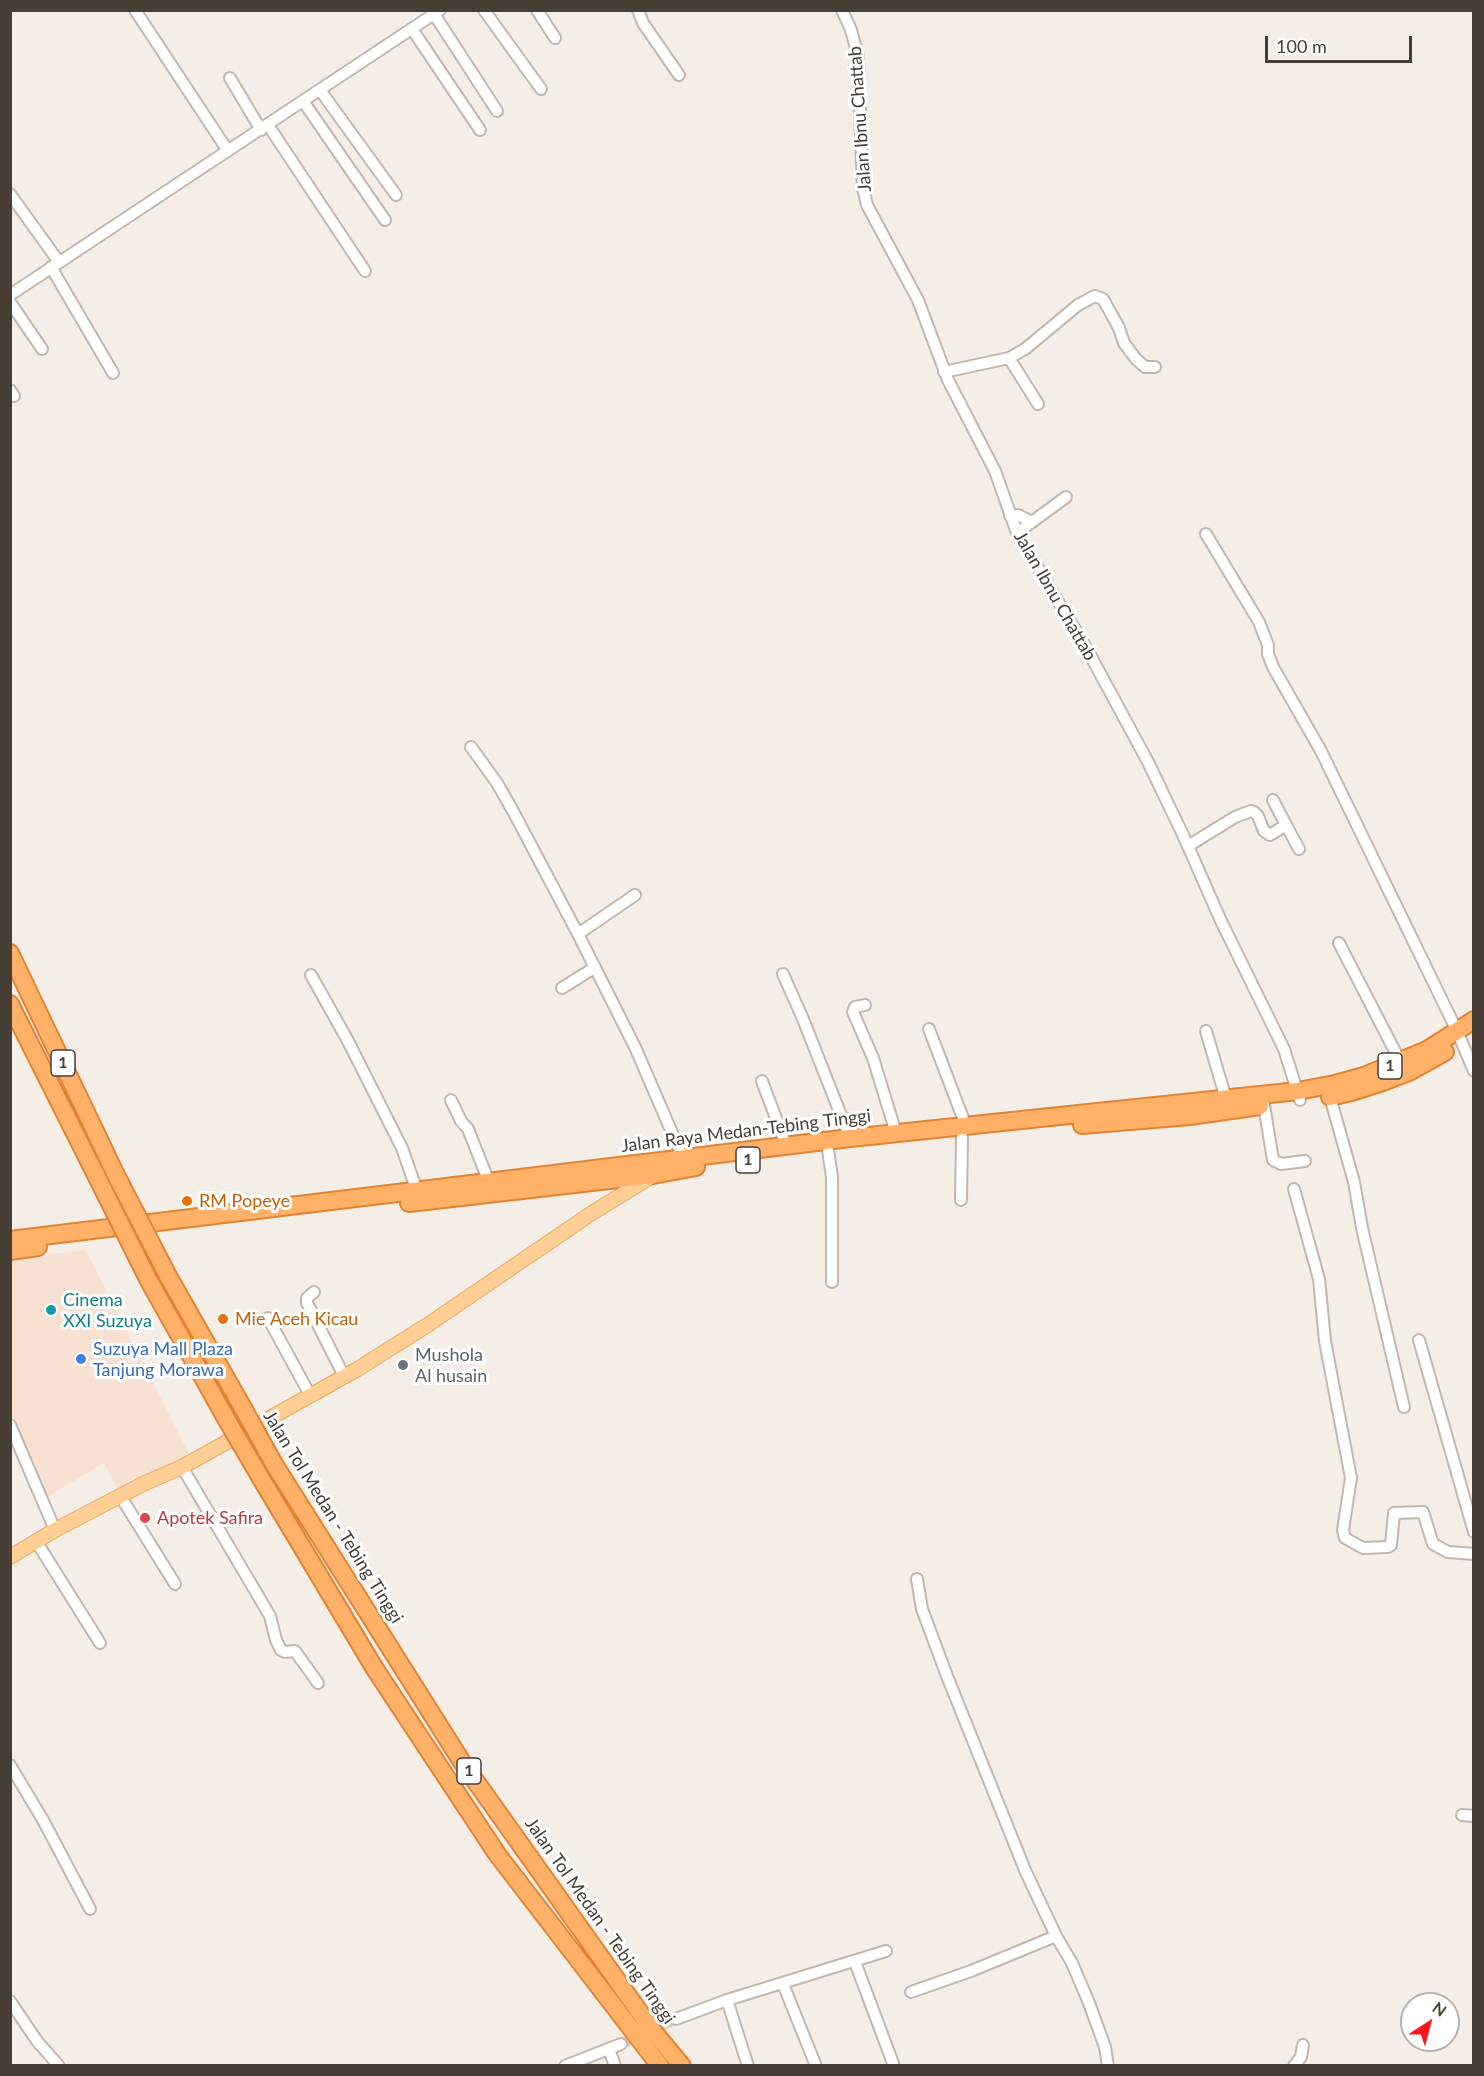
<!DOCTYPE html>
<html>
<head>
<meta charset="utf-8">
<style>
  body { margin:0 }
  #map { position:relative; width:1484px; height:2076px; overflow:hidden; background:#f4eee7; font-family:Lato,sans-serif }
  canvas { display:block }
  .frame { position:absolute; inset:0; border:12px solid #473e36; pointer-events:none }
  .north { position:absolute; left:1400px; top:1992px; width:60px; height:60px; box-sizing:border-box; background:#fff; border:2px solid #b5b2af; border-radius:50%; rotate:36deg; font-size:16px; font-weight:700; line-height:24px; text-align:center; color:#473e36 }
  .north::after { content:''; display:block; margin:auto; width:21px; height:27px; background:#fe151a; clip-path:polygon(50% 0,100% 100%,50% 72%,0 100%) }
  .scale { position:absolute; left:1265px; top:36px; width:147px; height:27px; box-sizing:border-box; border:3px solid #473e36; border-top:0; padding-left:8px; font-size:18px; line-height:21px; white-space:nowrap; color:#473e36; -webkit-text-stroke:4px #fff; paint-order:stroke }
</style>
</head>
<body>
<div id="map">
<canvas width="1484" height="2076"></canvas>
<div class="frame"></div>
<div class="north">N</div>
<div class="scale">100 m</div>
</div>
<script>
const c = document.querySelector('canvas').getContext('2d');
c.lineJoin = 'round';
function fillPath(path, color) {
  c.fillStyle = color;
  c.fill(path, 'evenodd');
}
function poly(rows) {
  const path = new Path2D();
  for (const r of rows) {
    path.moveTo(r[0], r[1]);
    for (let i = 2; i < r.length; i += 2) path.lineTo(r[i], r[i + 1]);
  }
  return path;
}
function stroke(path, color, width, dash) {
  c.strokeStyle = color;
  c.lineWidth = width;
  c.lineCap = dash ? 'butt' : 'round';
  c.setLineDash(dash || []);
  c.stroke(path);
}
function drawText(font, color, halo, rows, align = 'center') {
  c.font = font + ' Lato,sans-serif';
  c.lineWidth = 6;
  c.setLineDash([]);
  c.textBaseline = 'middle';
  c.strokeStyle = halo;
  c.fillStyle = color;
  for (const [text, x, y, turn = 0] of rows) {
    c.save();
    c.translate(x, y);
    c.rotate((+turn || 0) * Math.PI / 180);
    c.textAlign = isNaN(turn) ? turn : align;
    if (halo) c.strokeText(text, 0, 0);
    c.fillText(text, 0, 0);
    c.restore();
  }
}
fillPath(poly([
  [86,1250,191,1458,120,1494,104,1463,44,1499,11,1413,11,1259]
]), '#f6e1d2');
stroke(poly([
  [621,2044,676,2019]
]), '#d1cbc4', 10, [10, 5]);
const minor = poly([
  [135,10,228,151],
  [484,10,541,89],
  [537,10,555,38],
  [638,10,643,23,679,75],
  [842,10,851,30,858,56,863,188,867,205,918,300,948,380,995,471,1017,533,1088,651,1148,762,1184,837,1221,921,1284,1049,1300,1100],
  [434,14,497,111],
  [412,29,480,130],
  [230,78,261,130],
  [320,90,396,195],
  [303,101,385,220],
  [268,125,365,271],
  [10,194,59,262],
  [51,267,113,373],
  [10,295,440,10],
  [10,302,42,349],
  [1009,358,1025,349,1078,305,1095,296,1103,299,1119,328,1124,343,1136,359,1145,367,1155,367],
  [944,372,1009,358,1038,404],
  [10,390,14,396],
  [1010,516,1018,515,1032,522],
  [1017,533,1066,497],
  [1206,534,1259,622,1268,645,1268,654,1273,667,1321,751,1457,1031,1474,1071],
  [471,747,497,783,514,813,578,934,635,1047,683,1158],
  [1273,800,1286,825],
  [1188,846,1235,817,1251,811,1254,812,1258,816,1264,831,1270,835,1286,825,1299,849],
  [578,934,635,895],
  [1339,943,1400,1061],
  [783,974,803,1019,850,1138],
  [311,975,348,1041,402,1148,417,1191],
  [562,988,594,968],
  [865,1005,855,1007,853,1012,873,1058,896,1133],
  [929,1029,966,1126],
  [1206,1031,1226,1099],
  [762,1081,786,1145],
  [1330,1097,1354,1182,1362,1228,1404,1407],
  [451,1100,461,1121,468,1129,489,1182],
  [1264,1105,1273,1160,1281,1164,1305,1161],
  [828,1150,832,1177,832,1282],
  [1294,1189,1319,1279,1325,1341,1351,1478,1343,1530,1345,1538,1363,1548,1388,1547,1391,1545,1394,1513,1423,1512,1433,1544,1448,1552,1474,1554],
  [961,1200,962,1137],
  [314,1292,307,1298,307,1303,344,1376],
  [268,1318,310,1395],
  [1419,1340,1474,1532],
  [10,1425,55,1530],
  [182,1467,270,1616,276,1640,281,1650,285,1652,295,1651,318,1683],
  [121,1497,175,1584],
  [36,1541,100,1643],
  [917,1579,922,1609,947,1676,1025,1870,1056,1936,1072,1963,1089,2003,1105,2047,1108,2066],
  [10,1765,43,1820,90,1909],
  [1462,1815,1474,1816],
  [855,1962,894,2066],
  [783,1984,816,2066],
  [911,1992,971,1971,1056,1936],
  [727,2000,748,2066],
  [10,2001,37,2041,59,2066],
  [676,2019,727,2000,886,1951],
  [609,2049,615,2066],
  [565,2066,621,2044],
  [1294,2066,1301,2057,1303,2045]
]);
const major = poly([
  [10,1557,55,1530,145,1483,182,1467,356,1370,426,1326,592,1213,652,1176]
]);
const highway = poly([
  [10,953,115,1173],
  [10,1004,97,1177],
  [1330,1097,1355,1091,1383,1082,1409,1072,1445,1052],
  [1082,1125,1190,1116,1260,1106],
  [409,1203,653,1175,696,1167],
  [10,1240,850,1138,1298,1091,1335,1084,1364,1076,1427,1050,1474,1020],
  [10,1251,38,1247],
  [168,1276,243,1408],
  [148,1279,228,1422],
  [274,1464,462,1762,653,2031,682,2066],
  [259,1475,375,1669,497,1854,660,2066]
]);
stroke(minor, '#c3b7ad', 14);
stroke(major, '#e6a863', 16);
stroke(highway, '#e08335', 20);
stroke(minor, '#fff', 10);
stroke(major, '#ffce95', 14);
stroke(highway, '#ffb267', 16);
const highwayBridge = poly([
  [115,1173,168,1276],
  [97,1177,148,1279],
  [243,1408,274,1464],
  [228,1422,259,1475]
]);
stroke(highwayBridge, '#e08335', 20, []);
stroke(highwayBridge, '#ffb267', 16);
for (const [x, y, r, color] of [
  [187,1201,6,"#e8710a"],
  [51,1310,6,"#0f9aa8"],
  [223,1319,6,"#e8710a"],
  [81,1359,6,"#3f7fe0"],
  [403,1365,6,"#6b7280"],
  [145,1518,6,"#e0444e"]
]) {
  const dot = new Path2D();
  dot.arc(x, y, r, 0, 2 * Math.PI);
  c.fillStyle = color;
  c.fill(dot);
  stroke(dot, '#fff', 2);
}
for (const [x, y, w] of [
  [63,1063,24],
  [1390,1066,24],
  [748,1160,24],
  [469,1771,24]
]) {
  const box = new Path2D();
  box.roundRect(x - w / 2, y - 13, w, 26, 4.5);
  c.fillStyle = '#fff';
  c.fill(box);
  stroke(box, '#473e36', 1.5);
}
drawText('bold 16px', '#473e36', null, [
  ["1",63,1063],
  ["1",1390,1066],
  ["1",748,1160],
  ["1",469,1771]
]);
drawText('18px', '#473e36', '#fff', [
  ["Jalan Ibnu Chattab",860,119,-94],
  ["Jalan Ibnu Chattab",1055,596,60],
  ["Jalan Raya Medan-Tebing Tinggi",746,1131,-7],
  ["Jalan Tol Medan - Tebing Tinggi",333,1517,58],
  ["Jalan Tol Medan - Tebing Tinggi",600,1921,55]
]);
drawText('18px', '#c56008', '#fff', [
  ["RM Popeye",199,1201],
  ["Mie Aceh Kicau",235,1319]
], 'left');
drawText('18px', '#0d838f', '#fff', [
  ["Cinema",63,1300],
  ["XXI Suzuya",63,1321]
], 'left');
drawText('18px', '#366cbe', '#fff', [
  ["Suzuya Mall Plaza",93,1349],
  ["Tanjung Morawa",93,1370]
], 'left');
drawText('18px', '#5b616d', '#fff', [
  ["Mushola",415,1355],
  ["Al husain",415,1376]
], 'left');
drawText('18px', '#be3a42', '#fff', [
  ["Apotek Safira",157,1518]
], 'left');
</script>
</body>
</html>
